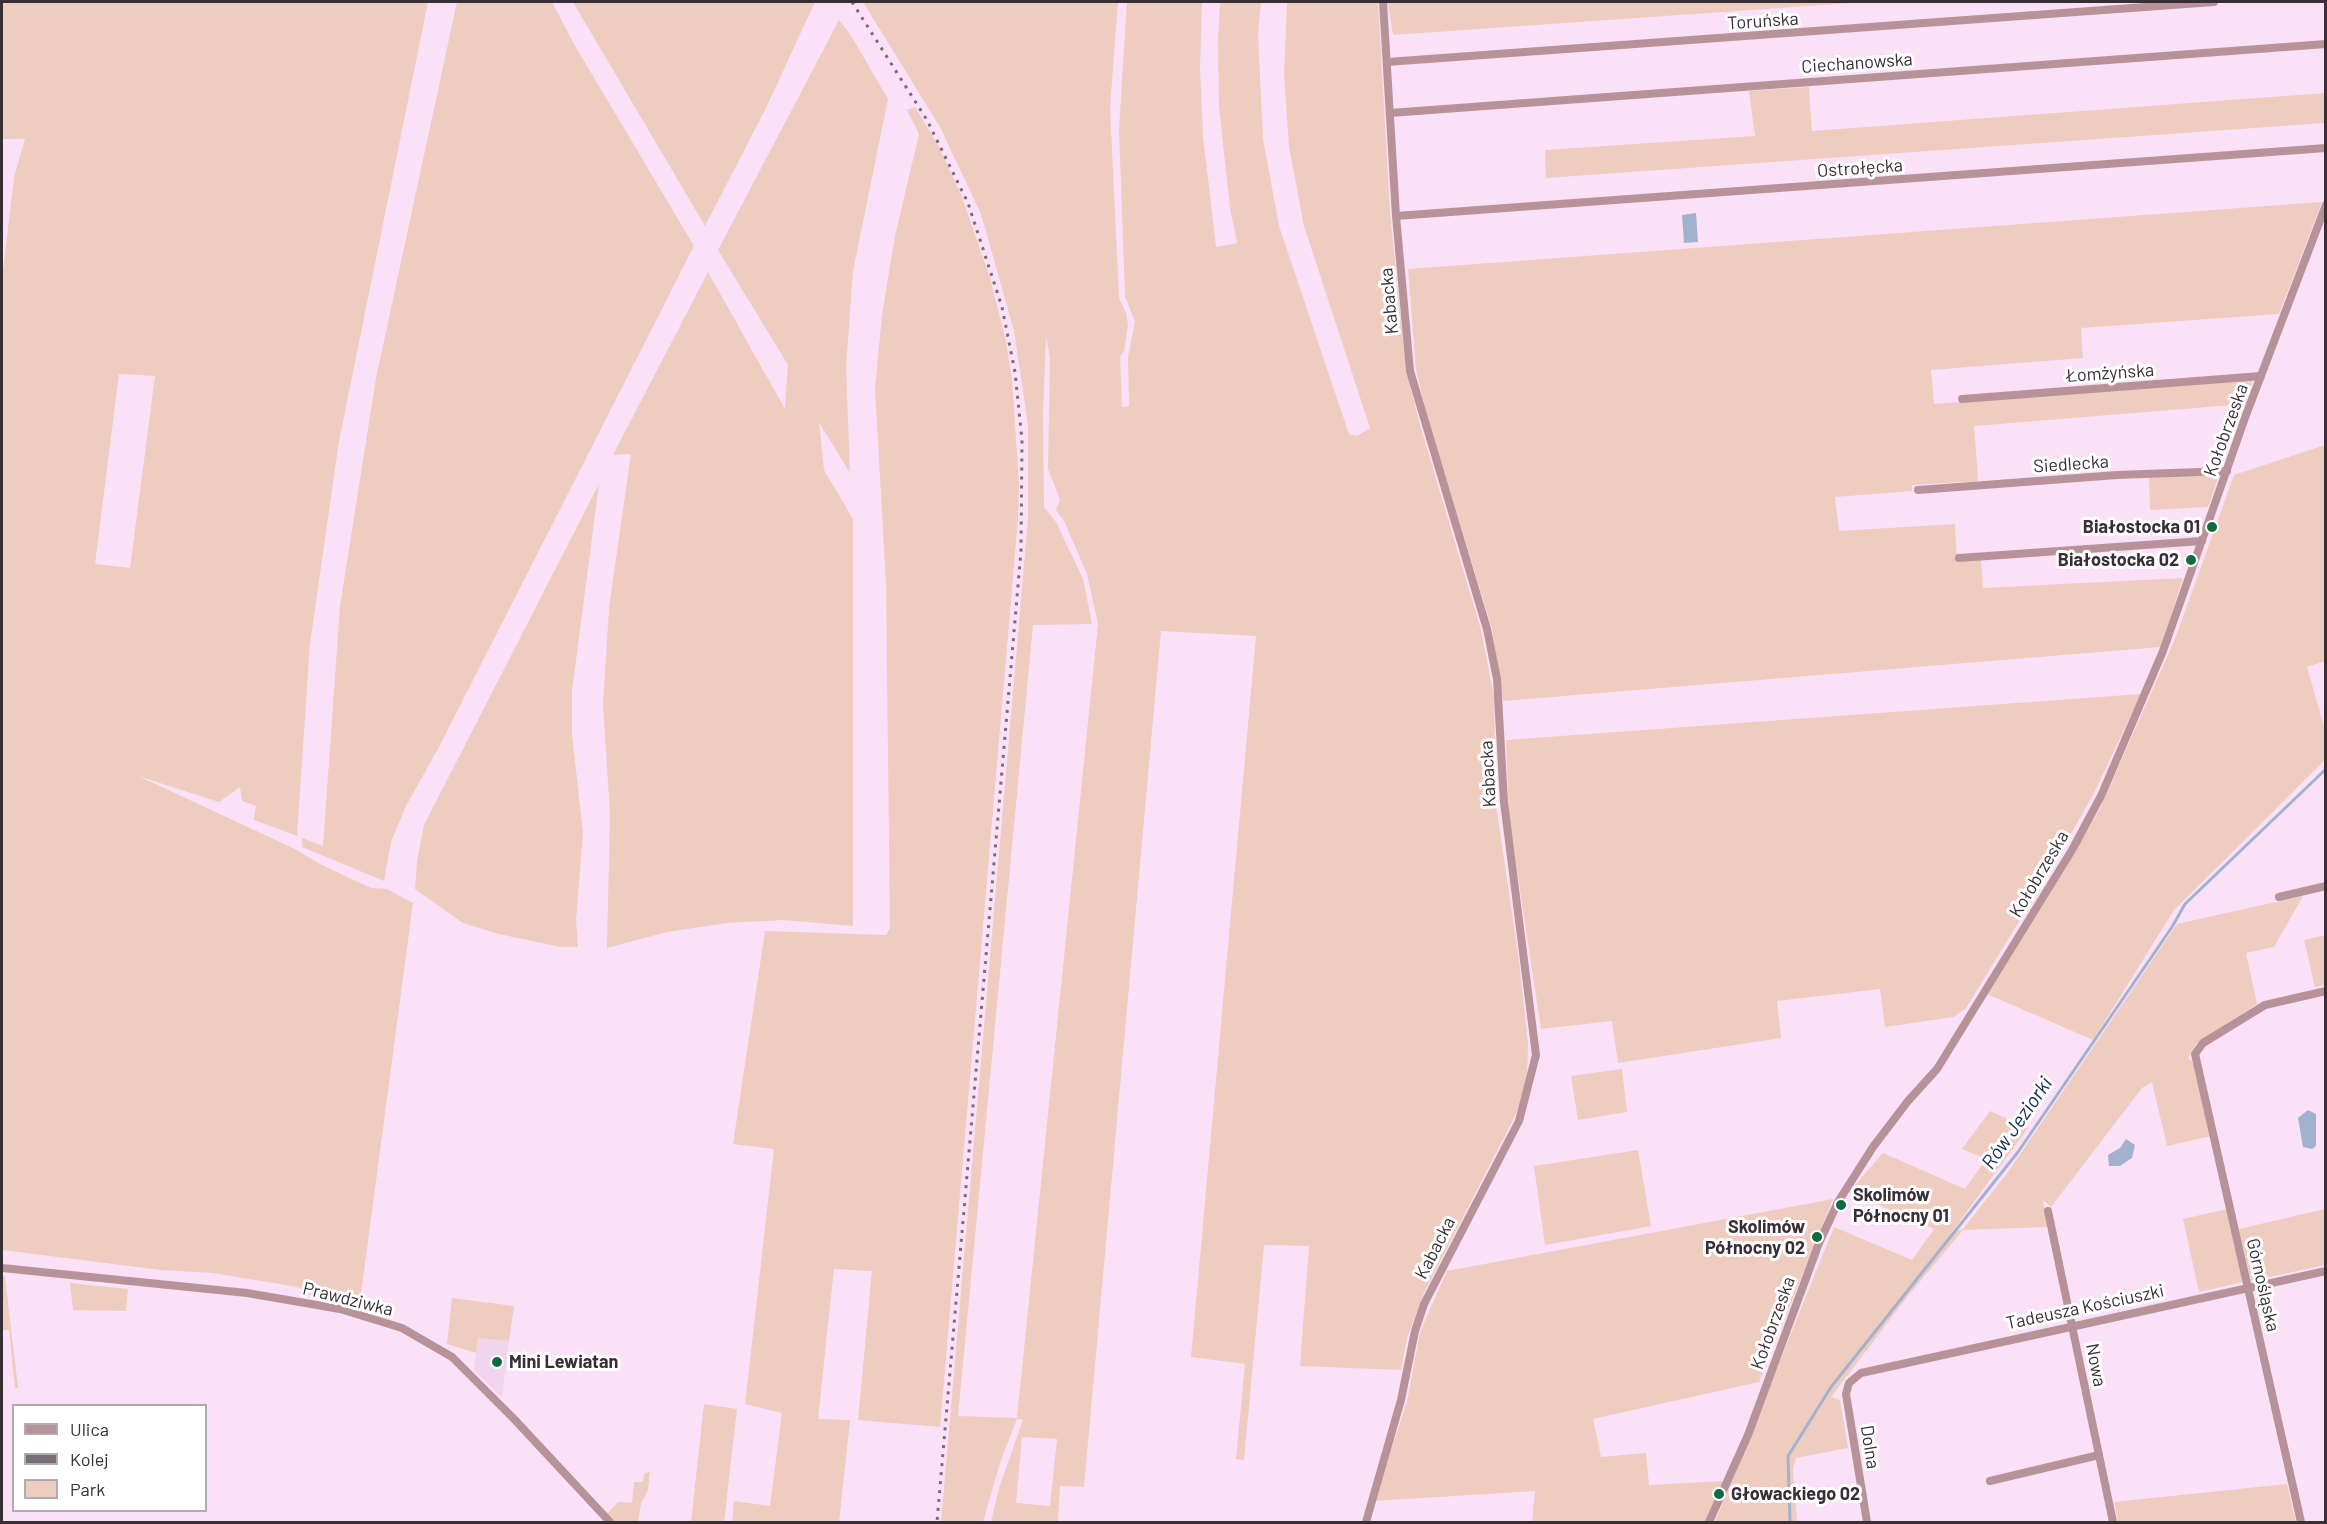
<!DOCTYPE html>
<html>
<head>
<meta charset="utf-8">
<style>
  body { margin:0 }
  #map { position:relative; width:2327px; height:1524px; overflow:hidden; background:#fae1f7; font-family:Barlow,sans-serif }
  canvas { display:block }
  .frame { position:absolute; inset:0; border:3px solid #372e36; pointer-events:none }
  .legend { position:absolute; left:12px; top:1404px; width:195px; height:108px; box-sizing:border-box; background:#fff; border:2px solid #afabaf; margin:0; padding:8px 10px; list-style:none; font-size:18px; color:#372e36 }
  .legend li { display:flex; align-items:center; gap:12px; height:30px }
  .legend b { width:30px; border:2px solid #afabaf }
</style>
</head>
<body>
<div id="map">
<canvas width="2327" height="1524"></canvas>
<div class="frame"></div>
<ul class="legend">
<li><b style="height:8px;background:#b89299"></b>Ulica</li>
<li><b style="height:8px;background:#7a6c79"></b>Kolej</li>
<li><b style="height:16px;background:#efccc0"></b>Park</li>
</ul>
</div>
<script>
const c = document.querySelector('canvas').getContext('2d');
c.lineJoin = 'round';
function fillPath(path, color) {
  c.fillStyle = color;
  c.fill(path, 'evenodd');
}
function poly(rows) {
  const path = new Path2D();
  for (const r of rows) {
    path.moveTo(r[0], r[1]);
    for (let i = 2; i < r.length; i += 2) path.lineTo(r[i], r[i + 1]);
  }
  return path;
}
function stroke(path, color, width, dash) {
  c.strokeStyle = color;
  c.lineWidth = width;
  c.lineCap = dash ? 'butt' : 'round';
  c.setLineDash(dash || []);
  c.stroke(path);
}
function drawText(font, color, halo, rows, align = 'center') {
  c.font = font + ' Barlow,sans-serif';
  c.lineWidth = 6;
  c.setLineDash([]);
  c.textBaseline = 'middle';
  c.strokeStyle = halo;
  c.fillStyle = color;
  for (const [text, x, y, turn = 0] of rows) {
    c.save();
    c.translate(x, y);
    c.rotate((+turn || 0) * Math.PI / 180);
    c.textAlign = isNaN(turn) ? turn : align;
    if (halo) c.strokeText(text, 0, 0);
    c.fillText(text, 0, 0);
    c.restore();
  }
}
fillPath(poly([
  [478,1338,509,1341,502,1398,474,1370]
]), '#f3d4ee');
fillPath(poly([
  [2,2,428,2,339,441,310,644,297,836,254,820,256,806,242,801,240,787,219,802,138,776,293,848,322,865,371,888,387,889,413,903,359,1309,313,1298,298,1287,213,1273,161,1270,2,1250,2,280,14,177,25,139,2,139],
  [119,374,155,376,130,568,95,564],
  [457,2,552,2,574,44,694,246,439,747,406,806,391,842,384,881,302,847,302,838,323,846,340,606,376,378],
  [573,2,815,2,766,108,705,226],
  [863,2,1118,2,1110,107,1119,298,1126,313,1128,325,1124,351,1120,356,1122,407,1129,406,1128,357,1135,322,1125,296,1119,130,1127,2,1202,2,1200,68,1203,136,1216,247,1237,243,1230,208,1219,106,1218,44,1220,2,1261,2,1258,34,1263,139,1279,226,1349,434,1357,436,1370,428,1304,226,1289,147,1284,74,1287,2,1378,2,1390,213,1406,370,1420,425,1481,630,1494,697,1496,805,1519,961,1528,1044,1527,1081,1516,1114,1424,1293,1407,1338,1401,1370,1300,1366,1309,1246,1264,1245,1244,1460,1236,1459,1245,1364,1191,1357,1256,636,1161,631,1084,1487,1060,1486,1058,1522,991,1522,999,1488,1023,1420,1017,1419,1001,1460,983,1522,941,1522,1028,519,1028,425,1014,331,981,214,940,127],
  [1046,337,1050,357,1048,469,1060,500,1056,510,1064,521,1087,574,1098,624,1017,1418,958,1416,1033,625,1092,624,1083,579,1056,522,1044,507,1043,415],
  [1022,1437,1057,1439,1050,1506,1016,1503],
  [1388,2,1866,2,1393,35],
  [839,20,850,34,888,99,853,271,846,366,850,473,819,422,824,470,853,519,853,926,783,920,727,923,667,932,607,948,610,814,603,705,609,608,631,454,613,455,708,272,785,409,788,365,718,250],
  [1809,87,1812,131,2325,93,2325,123,1546,178,1545,150,1755,136,1749,91],
  [915,107,938,145,962,197,990,278,1006,341,1012,380,1019,483,1018,519,940,1427,858,1420,872,1271,834,1269,818,1419,850,1420,839,1522,732,1522,734,1501,770,1506,782,1413,745,1404,774,1149,733,1144,765,931,886,935,890,928,886,584,875,389,882,315,895,236,919,134,907,110],
  [2322,202,2279,314,2081,328,2083,358,1931,370,1934,404,2253,380,2245,404,1974,426,1978,481,1912,485,1912,491,1835,497,1839,531,1955,524,1957,562,1981,559,1983,588,2183,578,2161,647,1503,701,1492,629,1425,408,1416,369,1408,269],
  [2325,445,2325,661,2307,667,2325,730,2325,760,2174,910,2093,1040,1987,994,2098,813,2175,639,2234,475],
  [2219,475,2208,507,2150,510,2149,477],
  [599,484,572,691,572,735,583,833,576,921,578,947,560,947,499,934,463,923,415,889,417,861,424,825],
  [2141,694,2094,793,2053,866,1966,1008,1954,1017,1885,1027,1880,989,1777,1001,1781,1038,1618,1063,1612,1021,1541,1029,1509,817,1506,740],
  [2303,896,2274,947,2246,953,2257,1004,2196,1044,2188,1058,2195,1064,2211,1136,2167,1146,2152,1082,2142,1088,2051,1207,2043,1200,2048,1227,1963,1230,1907,1297,1831,1397,1840,1400,1848,1448,1796,1458,1793,1469,1797,1522,1715,1522,1834,1227,1912,1260,1934,1229,1849,1192,1883,1153,1965,1189,1986,1159,1962,1149,1990,1111,2028,1128,1951,1233,1963,1229,2008,1172,2177,924],
  [2325,935,2325,985,2315,987,2304,940],
  [1622,1069,1627,1112,1578,1120,1571,1076],
  [1638,1150,1651,1226,1545,1245,1534,1166],
  [1833,1199,1759,1382,1593,1419,1601,1457,1646,1453,1649,1485,1723,1481,1705,1522,1532,1522,1535,1491,1374,1501,1407,1402,1420,1332,1447,1271],
  [2227,1209,2243,1282,2199,1292,2183,1219],
  [2325,1209,2325,1265,2251,1281,2239,1229],
  [2,1276,5,1276,18,1388,15,1388,9,1330,2,1330],
  [70,1283,128,1289,126,1311,73,1310],
  [452,1298,514,1306,509,1341,478,1338,476,1353,447,1344],
  [704,1404,737,1409,724,1522,691,1522],
  [650,1471,648,1490,641,1504,638,1522,616,1522,607,1514,618,1502,632,1503,634,1482,643,1482,644,1474],
  [2287,1484,2296,1522,2118,1522,2114,1502]
]), '#efccc0');
fillPath(poly([
  [1696,213,1698,242,1684,243,1682,215],
  [2308,1110,2316,1114,2316,1146,2312,1149,2303,1147,2298,1118],
  [2126,1139,2135,1145,2132,1158,2120,1166,2109,1166,2108,1155,2120,1148]
]), '#a2b2ce');
stroke(poly([
  [1790,1522,1788,1456,1831,1387,2018,1152,2172,927,2185,904,2326,769]
]), '#a2b2ce', 3);
stroke(poly([
  [1387,62,2214,2],
  [1390,113,2326,44],
  [1396,216,2326,148],
  [1962,399,2261,376],
  [1918,490,2117,475,2227,471],
  [1959,558,2202,541],
  [2279,897,2326,886],
  [2048,1211,2113,1522],
  [2,1268,247,1293,340,1309,402,1328,452,1357,515,1420,610,1522],
  [1990,1481,2099,1455],
  [1366,1522,1401,1400,1415,1331,1424,1304,1519,1121,1536,1055,1504,802,1497,679,1487,629,1410,371,1396,216,1383,2],
  [1709,1522,1748,1435,1819,1243,1838,1202,1873,1147,1908,1101,1937,1069,2072,850,2101,796,2163,651,2246,415,2326,205],
  [1867,1522,1846,1394,1849,1383,1861,1373,2326,1271],
  [2301,1522,2195,1054,2203,1043,2265,1005,2326,991]
]), '#b89299', 8);
stroke(poly([
  [852,2,927,120,968,203,1002,307,1015,372,1022,440,1021,551,937,1522]
]), '#7a6c79', 3, [3, 6]);
for (const [x, y, r, color] of [
  [2212,527,6,"#0e6b3f"],
  [2191,560,6,"#0e6b3f"],
  [1841,1205,6,"#0e6b3f"],
  [1817,1237,6,"#0e6b3f"],
  [497,1362,6,"#0e6b3f"],
  [1719,1494,6,"#0e6b3f"]
]) {
  const dot = new Path2D();
  dot.arc(x, y, r, 0, 2 * Math.PI);
  c.fillStyle = color;
  c.fill(dot);
  stroke(dot, '#fff', 2);
}
drawText('18px', '#372e36', '#fff', [
  ["Toruńska",1763,21,-4],
  ["Ciechanowska",1857,63,-4],
  ["Ostrołęcka",1860,168,-4],
  ["Kabacka",1389,301,-95],
  ["Łomżyńska",2110,373,-4],
  ["Kołobrzeska",2226,430,-70],
  ["Siedlecka",2071,464,-4],
  ["Kabacka",1488,774,-93],
  ["Kołobrzeska",2039,874,-59],
  ["Kabacka",1435,1248,-63],
  ["Górnośląska",2263,1285,77],
  ["Prawdziwka",348,1299,14],
  ["Tadeusza Kościuszki",2085,1307,-12],
  ["Kołobrzeska",1773,1323,-70],
  ["Nowa",2096,1365,79],
  ["Dolna",1870,1447,81]
]);
drawText('bold 18px', '#372e36', '#fff', [
  ["Białostocka 01",2200,527],
  ["Białostocka 02",2179,560],
  ["Skolimów",1853,1195,"left"],
  ["Północny 01",1853,1216,"left"],
  ["Skolimów",1805,1227],
  ["Północny 02",1805,1248],
  ["Mini Lewiatan",509,1362,"left"],
  ["Głowackiego 02",1731,1494,"left"]
], 'right');
drawText('italic 20px', '#142a50', '#fff', [
  ["Rów Jeziorki",2017,1123,-55]
]);
</script>
</body>
</html>
